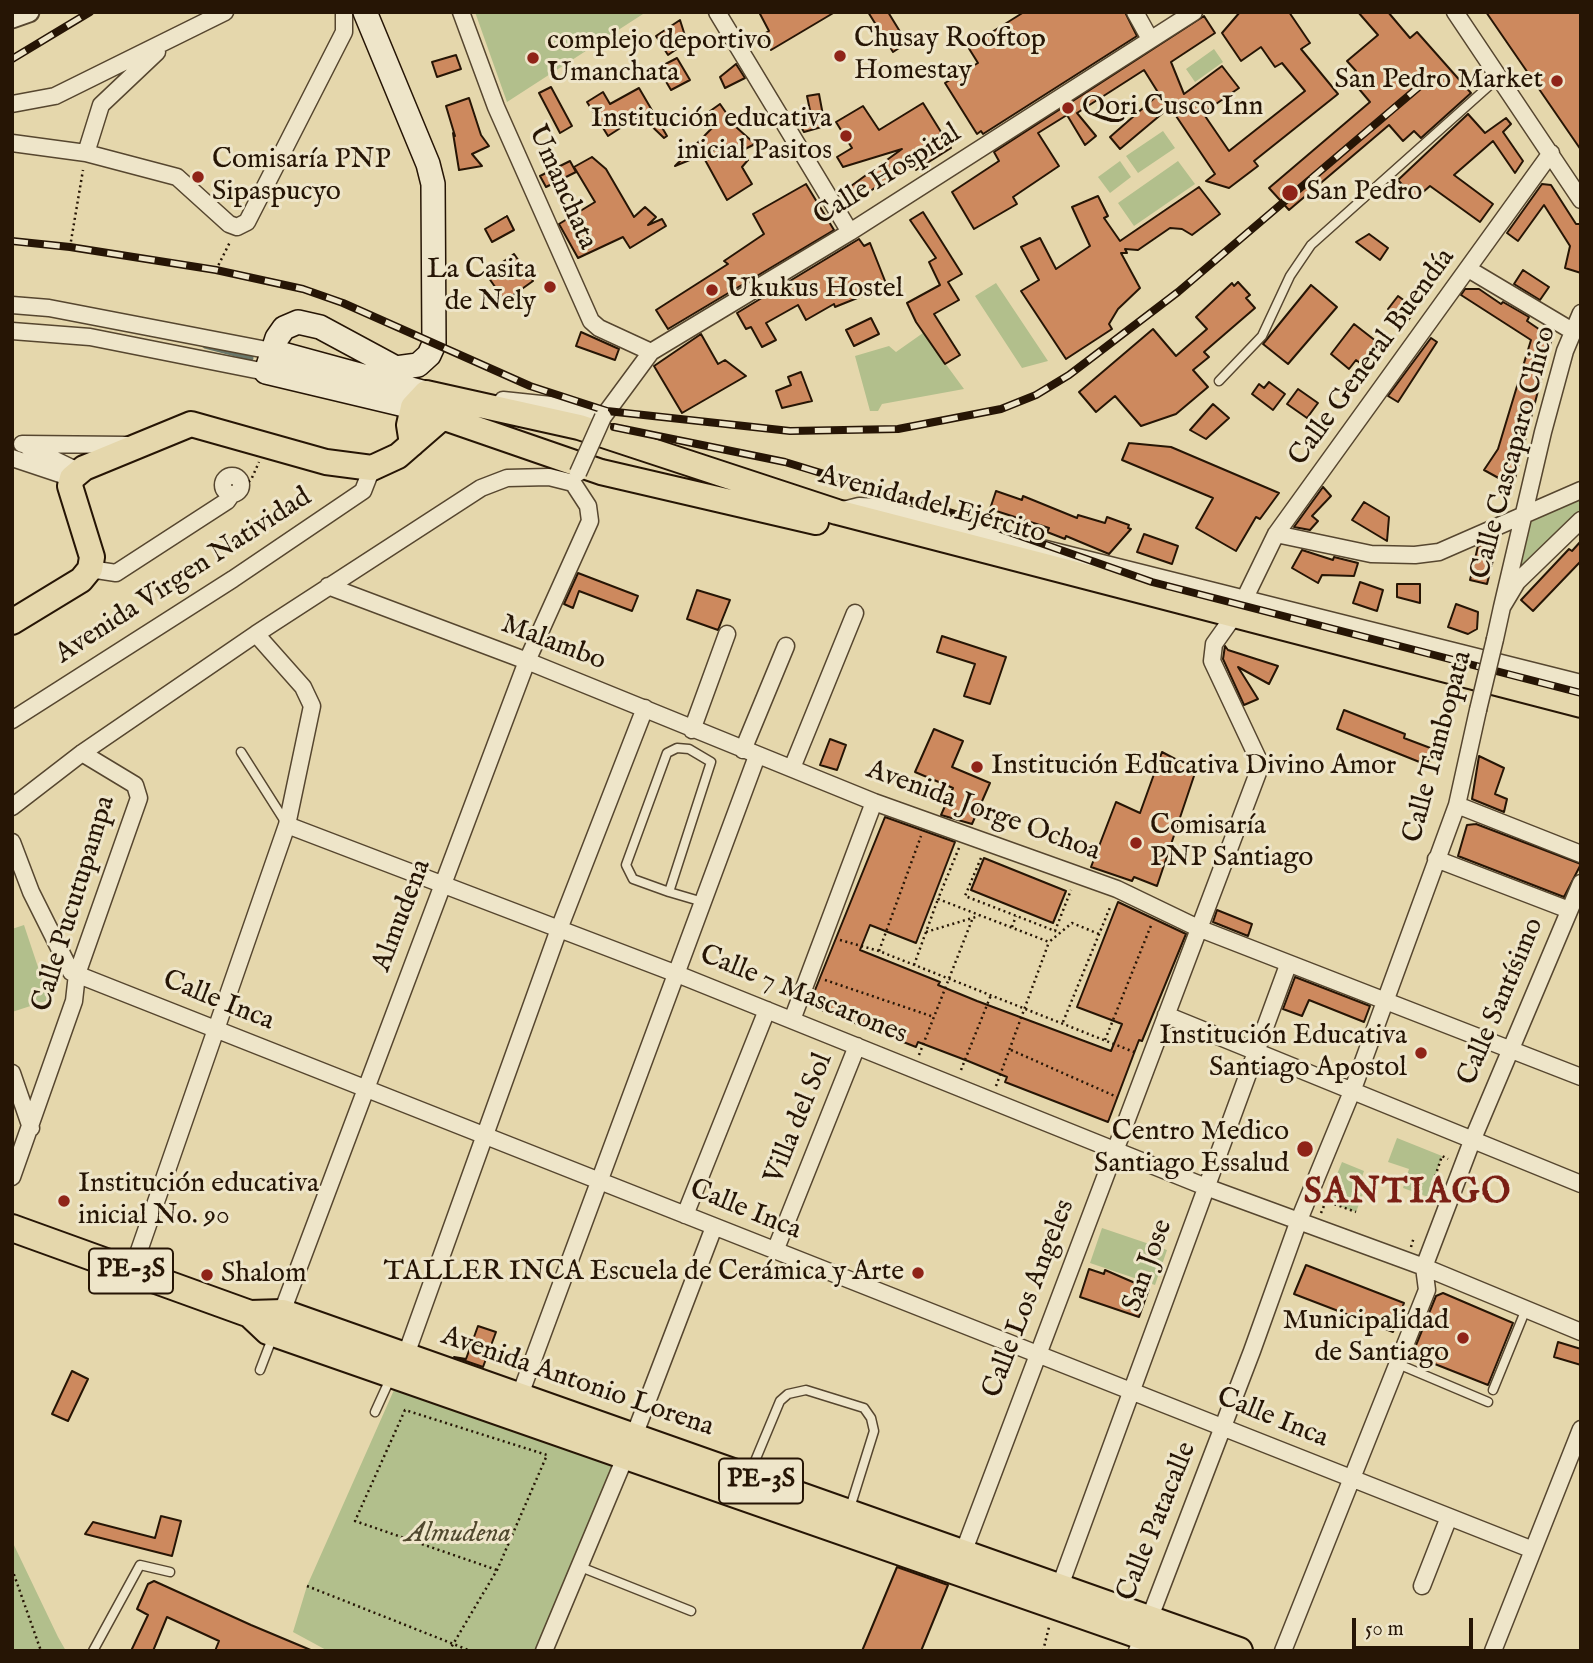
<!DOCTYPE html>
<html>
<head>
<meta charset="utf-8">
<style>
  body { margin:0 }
  #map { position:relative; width:1593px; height:1663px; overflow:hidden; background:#e5d7ac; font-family:"IM FELL English",serif }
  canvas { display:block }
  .frame { position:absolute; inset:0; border:14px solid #261505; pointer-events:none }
  .scale { position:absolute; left:1352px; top:1618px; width:121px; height:32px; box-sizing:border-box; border:4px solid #261505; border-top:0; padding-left:9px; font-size:21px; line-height:24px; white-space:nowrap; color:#261505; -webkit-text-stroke:5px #eee5c9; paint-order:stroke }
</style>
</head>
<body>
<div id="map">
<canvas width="1593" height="1663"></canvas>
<div class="frame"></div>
<div class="scale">50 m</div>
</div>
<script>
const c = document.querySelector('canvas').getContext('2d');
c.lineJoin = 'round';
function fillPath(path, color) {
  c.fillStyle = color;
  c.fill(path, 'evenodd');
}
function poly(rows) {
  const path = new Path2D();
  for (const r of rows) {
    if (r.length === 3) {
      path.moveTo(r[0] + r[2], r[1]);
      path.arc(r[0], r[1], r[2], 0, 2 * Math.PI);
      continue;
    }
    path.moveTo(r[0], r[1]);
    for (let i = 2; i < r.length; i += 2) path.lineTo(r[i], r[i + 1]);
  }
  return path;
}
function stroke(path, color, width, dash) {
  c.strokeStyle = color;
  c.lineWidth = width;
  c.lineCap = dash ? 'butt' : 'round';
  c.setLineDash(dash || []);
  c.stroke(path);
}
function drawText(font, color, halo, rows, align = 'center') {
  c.font = font + ' "IM FELL English",serif';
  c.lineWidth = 6;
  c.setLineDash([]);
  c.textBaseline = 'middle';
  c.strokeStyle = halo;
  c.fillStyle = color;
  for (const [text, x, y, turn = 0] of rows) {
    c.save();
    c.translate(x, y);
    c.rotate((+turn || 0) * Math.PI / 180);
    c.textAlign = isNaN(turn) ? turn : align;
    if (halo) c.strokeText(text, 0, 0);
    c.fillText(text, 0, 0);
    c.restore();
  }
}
fillPath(poly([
  [475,12,642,12,643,14,507,102],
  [1214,49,1223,62,1195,82,1186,69],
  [1163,131,1175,148,1138,173,1126,156],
  [1120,161,1131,177,1110,193,1098,177],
  [1178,161,1195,184,1134,226,1118,203],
  [996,283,1048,361,1022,368,975,296],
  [923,333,964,389,882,404,878,411,870,411,855,356,889,346,896,352],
  [1581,499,1581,513,1520,571,1531,522],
  [24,925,49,1000,12,1012,12,929],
  [1397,1138,1442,1156,1428,1197,1403,1188,1409,1169,1388,1162],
  [1342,1162,1364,1171,1357,1191,1363,1194,1356,1212,1326,1201],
  [1102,1228,1167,1250,1155,1285,1090,1263],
  [394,1390,620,1467,544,1651,328,1651,293,1632,307,1586],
  [12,1541,58,1637,66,1651,12,1651]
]), '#b2bf8c');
stroke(poly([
  [205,346,251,358]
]), '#69776a', 5);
const building = poly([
  [759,12,835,12,771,50,762,35,769,31,759,12],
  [868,12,888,12,907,43,893,52,868,12],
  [1024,12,1125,12,1137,36,983,134,981,131,977,134,945,83,978,63,968,47,1024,12],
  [1240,12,1289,12,1310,43,1301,49,1338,94,1254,161,1258,166,1229,188,1206,181,1215,174,1170,107,1120,149,1110,137,1159,94,1144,70,1077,113,1096,136,1085,145,1067,115,1038,133,1059,166,1013,197,1017,204,974,229,952,192,999,161,994,152,1204,16,1215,33,1171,62,1184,94,1222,66,1239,88,1203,113,1229,151,1305,91,1282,63,1275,67,1261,47,1241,61,1222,33,1240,12],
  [1358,12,1388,12,1410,38,1417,32,1471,93,1421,138,1414,131,1403,141,1389,125,1289,210,1269,188,1370,102,1349,77,1356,71,1347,61,1378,35,1358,12],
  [1486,12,1581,12,1581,150,1486,12],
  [680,20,687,42,668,55,656,36,680,20],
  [456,55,461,69,437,77,432,62,456,55],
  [677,58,690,80,671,90,658,68,677,58],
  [736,64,745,78,725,88,720,77,736,64],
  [551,87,572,126,560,133,539,93,551,87],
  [639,88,667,136,664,138,637,112,639,116,608,136,587,102,603,92,610,104,639,88],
  [819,94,825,126,804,132,798,122,811,115,807,96,819,94],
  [469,98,481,135,489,146,472,154,482,166,459,170,453,133,455,136,446,106,469,98],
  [923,103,951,148,916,170,913,166,876,187,848,207,840,194,902,149,843,167,837,157,852,148,836,122,863,106,879,130,923,103],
  [720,104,736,127,755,144,739,152,748,160,742,167,752,184,727,200,704,158,714,150,675,166,714,126,706,114,720,104],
  [1468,114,1485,133,1506,118,1511,124,1503,132,1523,161,1515,173,1493,141,1454,175,1493,204,1480,222,1430,186,1415,199,1398,180,1468,114],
  [592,157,606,169,634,217,645,207,656,217,648,225,662,219,666,226,630,248,623,237,578,258,559,224,595,202,574,167,592,157],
  [570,161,576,172,546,187,540,176,570,161],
  [806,184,834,230,668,329,656,310,728,264,724,261,764,234,753,214,806,184],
  [1542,184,1551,185,1576,224,1581,224,1581,273,1565,268,1570,246,1544,205,1518,241,1507,233,1542,184],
  [1199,187,1220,214,1192,235,1182,229,1170,228,1138,250,1125,249,1127,253,1121,253,1140,288,1118,309,1109,324,1112,329,1066,359,1021,291,1039,280,1021,247,1040,238,1056,269,1090,246,1072,207,1098,196,1108,216,1104,218,1120,241,1199,187],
  [923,212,962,274,948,282,959,300,934,314,960,355,945,364,916,322,907,303,940,285,929,262,936,258,910,220,923,212],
  [507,216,514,230,492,242,485,229,507,216],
  [1369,234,1388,248,1380,260,1356,242,1369,234],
  [859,239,864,246,870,243,887,286,835,307,834,304,806,320,798,305,766,323,776,340,762,347,751,327,746,329,737,313,859,239],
  [514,254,533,281,505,301,486,274,514,254],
  [1523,270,1549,287,1540,300,1514,284,1523,270],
  [1238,282,1250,295,1246,298,1255,308,1204,352,1209,357,1193,370,1208,387,1176,414,1141,426,1115,396,1096,412,1079,392,1153,329,1176,356,1207,329,1196,317,1232,283,1234,286,1238,282],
  [1311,285,1337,307,1288,364,1263,344,1311,285],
  [1465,289,1479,289,1501,304,1503,302,1529,317,1527,321,1552,338,1513,486,1484,470,1498,449,1531,340,1461,295,1465,289],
  [1398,296,1416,309,1407,322,1388,309,1398,296],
  [871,318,879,334,854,346,846,330,871,318],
  [1354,324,1381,345,1364,366,1356,360,1349,369,1331,354,1354,324],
  [581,332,619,349,615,360,576,346,581,332],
  [701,334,718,364,725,360,746,376,682,413,654,366,701,334],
  [1431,338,1437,342,1398,402,1388,396,1431,338],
  [801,372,812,401,782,408,776,391,791,385,788,377,801,372],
  [1269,382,1285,394,1273,410,1252,394,1259,384,1264,388,1269,382],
  [1298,389,1318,403,1307,418,1287,404,1298,389],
  [1213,404,1229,418,1206,439,1190,430,1213,404],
  [1129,443,1171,447,1279,493,1260,519,1256,517,1236,551,1196,528,1213,498,1122,460,1129,443],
  [1323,487,1331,496,1312,516,1318,521,1310,530,1294,527,1323,487],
  [996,491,1022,500,1023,496,1077,518,1078,515,1105,523,1107,517,1129,525,1128,528,1131,529,1109,554,1066,536,1065,539,1047,532,1049,528,990,509,996,491],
  [1364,502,1389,517,1387,541,1352,520,1364,502],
  [1144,534,1178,546,1172,564,1137,552,1144,534],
  [1581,541,1581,561,1533,611,1521,600,1569,549,1572,551,1581,541],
  [1482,545,1496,548,1487,584,1470,580,1478,546,1482,545],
  [1302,550,1333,560,1334,557,1358,563,1354,576,1322,575,1318,583,1292,568,1302,550],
  [578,573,638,596,632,611,579,591,573,608,564,604,578,573],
  [1360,582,1383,590,1377,611,1353,603,1360,582],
  [1397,584,1420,584,1420,603,1397,597,1397,584],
  [697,590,730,600,718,630,687,619,697,590],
  [1456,604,1478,612,1477,629,1468,634,1448,627,1456,604],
  [942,636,1006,657,990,704,964,696,975,664,937,652,942,636],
  [1225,646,1228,650,1278,666,1269,684,1238,667,1258,699,1244,705,1223,659,1225,646],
  [1344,710,1405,734,1404,738,1433,749,1427,765,1337,729,1344,710],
  [934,729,963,741,952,767,990,783,972,824,941,815,953,788,915,772,934,729],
  [830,739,846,745,837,770,820,765,830,739],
  [1162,752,1196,770,1157,886,1134,877,1132,881,1091,867,1116,802,1140,813,1162,752],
  [1479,756,1504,768,1495,794,1507,799,1504,812,1472,799,1479,756],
  [885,817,955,842,916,943,870,925,860,950,940,982,938,985,977,1001,1111,1051,1122,1024,1077,1007,1118,902,1186,934,1142,1041,1139,1040,1108,1122,1005,1082,1007,1077,968,1061,918,1042,916,1047,809,1005,885,817],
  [1476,824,1581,864,1564,897,1458,856,1467,825,1476,824],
  [984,858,1066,891,1053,923,971,890,984,858],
  [1217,910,1252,924,1248,936,1213,922,1217,910],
  [1295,977,1370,1006,1364,1022,1309,1000,1302,1016,1283,1009,1295,977],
  [1306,1265,1404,1303,1393,1332,1294,1294,1306,1265],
  [1089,1269,1104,1274,1105,1270,1149,1289,1139,1317,1080,1297,1089,1269],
  [1443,1293,1513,1323,1488,1385,1412,1355,1436,1296,1443,1293],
  [478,1326,496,1332,483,1367,454,1357,466,1359,478,1326],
  [1558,1342,1581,1349,1581,1365,1554,1357,1558,1342],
  [72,1371,88,1379,68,1421,52,1414,72,1371],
  [161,1516,181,1521,172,1556,85,1534,93,1522,155,1538,161,1516],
  [897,1567,948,1585,921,1651,862,1651,897,1567],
  [154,1581,251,1625,313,1651,215,1651,219,1641,167,1617,153,1651,131,1651,148,1615,137,1609,148,1584,154,1581]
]);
fillPath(building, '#cd895e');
stroke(building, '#261505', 2);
const service = poly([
  [1219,381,1262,336,1290,276,1311,245,1499,77],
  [241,752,286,823],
  [669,892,711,762,689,749,677,748,667,753,626,865,633,879,669,892,703,902],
  [1398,1364,1488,1402],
  [260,1370,273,1336],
  [1493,1390,1526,1309],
  [375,1412,390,1379],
  [750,1473,780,1401,788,1394,806,1390,864,1408,871,1418,874,1431,849,1511],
  [578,1566,691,1611],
  [93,1651,140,1565,170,1572]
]);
const minor = poly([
  [461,12,496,107,591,321,599,328,651,352],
  [717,12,850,232],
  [1135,12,1150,39],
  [1455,12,1581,200],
  [12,104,55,96,225,12],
  [12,143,86,153,177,177,229,224,237,227,247,222,344,32,344,12],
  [86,153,101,105,157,52],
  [1470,270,1574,332],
  [12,305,49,308,272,351],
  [12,331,90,337,266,372],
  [503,400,560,406,604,416],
  [603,417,651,352,850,232,1194,12],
  [22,444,128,445],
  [28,447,80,472],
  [12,458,72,478],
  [232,485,9],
  [843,510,859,506,878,507,1581,683],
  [1276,534,1371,554,1415,555,1439,552,1581,490],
  [90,569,116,573,227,501,232,494],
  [328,586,527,661,874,802,1117,889,1198,928,1581,1077],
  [1502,607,1543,432,1565,351,1581,313],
  [1495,639,1502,607,1517,582,1581,520],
  [12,720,233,579,363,491,372,468],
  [692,730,727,634],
  [743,750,786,646],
  [792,768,855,613],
  [1457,805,1581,854],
  [12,807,82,753,256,634,481,488,507,478,549,477,573,483],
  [287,825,677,974,1206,1187,1424,1267,1581,1332],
  [12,842,31,892,71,972,1533,1550],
  [1436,859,1569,910],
  [1166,1015,1581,1184],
  [792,1020,874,802],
  [12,1073,31,1128],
  [12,1177,74,1001,77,974,139,798,135,785,82,753],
  [685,1215,767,1010],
  [775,1251,857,1046],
  [132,1271,287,825,312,706,303,687,256,634],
  [279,1320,527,661,590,521,588,506,573,483],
  [403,1363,559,929,645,708],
  [517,1403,757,756],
  [960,1561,1259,770,1260,763,1212,661,1214,644,1241,606,1276,534,1551,153],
  [1060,1586,1288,965],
  [1422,1586,1449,1517],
  [544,1651,634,1436,714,1227],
  [1137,1651,1252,1351,1299,1220,1353,1089,1457,805,1478,710],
  [1283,1651,1427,1290,1424,1267,1472,1141,1581,883],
  [1493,1651,1581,1429]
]);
const tertiary = poly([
  [12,18,29,12]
]);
const secondary = poly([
  [365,12,428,164,433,184,434,344,429,355,418,365,396,368,320,327,298,322,284,328,277,338,266,372,413,407],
  [272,351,426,393]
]);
const primary = poly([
  [413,407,601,472,816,522],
  [412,444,409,425,413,407,426,393,579,427,837,512,1581,705],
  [12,622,81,580,90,569,92,557,70,486,72,478,84,468,191,424,326,462,372,468,398,456,444,416,447,403]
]);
const trunk = poly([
  [12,1228,250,1314,268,1331,1185,1651],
  [250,1314,283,1313,1239,1651]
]);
stroke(service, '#56462f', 11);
stroke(minor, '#56462f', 19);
stroke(tertiary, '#56462f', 23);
stroke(secondary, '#261505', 26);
stroke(primary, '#261505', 28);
stroke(trunk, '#261505', 30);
stroke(poly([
  [70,247,83,170],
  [216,270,230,242],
  [244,485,251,480,259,462],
  [959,848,938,899,1049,942,1072,923,1099,934],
  [981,858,965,896,1055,931,1071,890],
  [1012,927,1016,916],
  [926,932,979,916],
  [840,940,879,951,1134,1052],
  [879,951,921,836],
  [914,965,938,899],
  [825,980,934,1017],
  [1063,1022,1111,905],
  [1105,1040,1152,923],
  [1011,1050,1117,1097],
  [919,1055,972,920],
  [961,1070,991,995],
  [996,1086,1049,942],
  [1428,1197,1442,1156,1448,1159],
  [1321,1213,1326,1201,1356,1212],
  [1411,1247,1414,1237],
  [12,1569,41,1651],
  [307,1586,471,1651],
  [449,1651,497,1570,547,1455,405,1410,355,1521,497,1570],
  [1043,1651,1049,1627]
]), '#261505', 2.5, [2, 3.5]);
stroke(service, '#eee5c9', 8);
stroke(minor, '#eee5c9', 16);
stroke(tertiary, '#eee5c9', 19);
stroke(secondary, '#eee5c9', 23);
stroke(primary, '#e5d7ac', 24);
stroke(trunk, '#e5d7ac', 26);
const rail = poly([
  [12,59,90,12],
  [12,241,70,247,216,270,303,289,343,303,530,386,607,411,790,431,898,429,1001,409,1036,395,1069,375,1178,292,1420,86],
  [614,427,785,462,975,520,1152,582,1581,693]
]);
stroke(rail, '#261505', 8);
stroke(rail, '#eee5c9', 5, [16]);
const minorBridge = poly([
  [578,473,603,417],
  [1478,710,1495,639]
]);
stroke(minorBridge, '#56462f', 19, []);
stroke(minorBridge, '#eee5c9', 16);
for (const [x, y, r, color] of [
  [840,56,7,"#8f2418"],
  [533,58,7,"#8f2418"],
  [1557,81,7,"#8f2418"],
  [1068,108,7,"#8f2418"],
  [846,136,7,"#8f2418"],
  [198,177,7,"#8f2418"],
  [1290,193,9,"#8f2418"],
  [550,287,7,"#8f2418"],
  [712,290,7,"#8f2418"],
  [977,767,7,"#8f2418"],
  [1136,843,7,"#8f2418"],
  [1421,1053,7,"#8f2418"],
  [1305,1149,9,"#8f2418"],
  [64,1201,7,"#8f2418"],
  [918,1273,7,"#8f2418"],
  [207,1275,7,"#8f2418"],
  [1463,1338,7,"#8f2418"]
]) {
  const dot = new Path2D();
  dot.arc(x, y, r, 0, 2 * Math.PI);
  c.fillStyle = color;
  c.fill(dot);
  stroke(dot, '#eee5c9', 2.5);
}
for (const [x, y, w] of [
  [131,1271,84],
  [761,1481,84]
]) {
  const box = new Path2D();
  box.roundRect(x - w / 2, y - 22.5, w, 45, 5);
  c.fillStyle = '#eee5c9';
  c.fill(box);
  stroke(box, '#261505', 2);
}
drawText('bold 26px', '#261505', null, [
  ["PE-3S",131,1271],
  ["PE-3S",761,1481]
]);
drawText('28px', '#261505', '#eee5c9', [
  ["Chusay Rooftop",854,40],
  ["Homestay",854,72],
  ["complejo deportivo",547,42],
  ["Umanchata",547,74],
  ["San Pedro Market",1543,81,"right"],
  ["Qori Cusco Inn",1082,108],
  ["Institución educativa",832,120,"right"],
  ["inicial Pasitos",832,152,"right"],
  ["Comisaría PNP",212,161],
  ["Sipaspucyo",212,193],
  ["San Pedro",1306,193],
  ["La Casita",536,271,"right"],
  ["de Nely",536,303,"right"],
  ["Ukukus Hostel",726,290],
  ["Institución Educativa Divino Amor",991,767],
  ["Comisaría",1150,827],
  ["PNP Santiago",1150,859],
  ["Institución Educativa",1407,1037,"right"],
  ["Santiago Apostol",1407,1069,"right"],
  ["Centro Medico",1289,1133,"right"],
  ["Santiago Essalud",1289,1165,"right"],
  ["Institución educativa",78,1185],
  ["inicial No. 90",78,1217],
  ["TALLER INCA Escuela de Cerámica y Arte",904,1273,"right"],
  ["Shalom",221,1275],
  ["Municipalidad",1449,1322,"right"],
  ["de Santiago",1449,1354,"right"]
], 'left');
drawText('28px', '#261505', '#eee5c9', [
  ["Calle Hospital",888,176,-32],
  ["Umanchata",561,188,66],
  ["Calle General Buendía",1373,358,-54],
  ["Calle Cascaparo Chico",1515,453,-75],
  ["Avenida del Ejército",932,506,15],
  ["Avenida Virgen Natividad",184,577,-33],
  ["Malambo",553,644,21],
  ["Calle Tambopata",1439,747,-75],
  ["Avenida Jorge Ochoa",983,812,20],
  ["Calle Pucutupampa",75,904,-73],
  ["Almudena",403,916,-69],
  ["Calle 7 Mascarones",803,996,22],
  ["Calle Inca",218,1002,22],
  ["Calle Santísimo",1502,1002,-67],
  ["Villa del Sol",800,1119,-68],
  ["Calle Inca",745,1211,22],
  ["San Jose",1149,1266,-70],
  ["Calle Los Angeles",1030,1299,-69],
  ["Avenida Antonio Lorena",577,1383,19],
  ["Calle Inca",1272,1419,22],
  ["Calle Patacalle",1158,1522,-68]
]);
drawText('italic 28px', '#50482e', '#eee5c9', [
  ["Almudena",458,1535]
]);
c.letterSpacing = '2px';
drawText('bold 35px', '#7a1f14', '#eee5c9', [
  ["SANTIAGO",1408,1195]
]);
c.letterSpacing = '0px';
</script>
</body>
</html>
